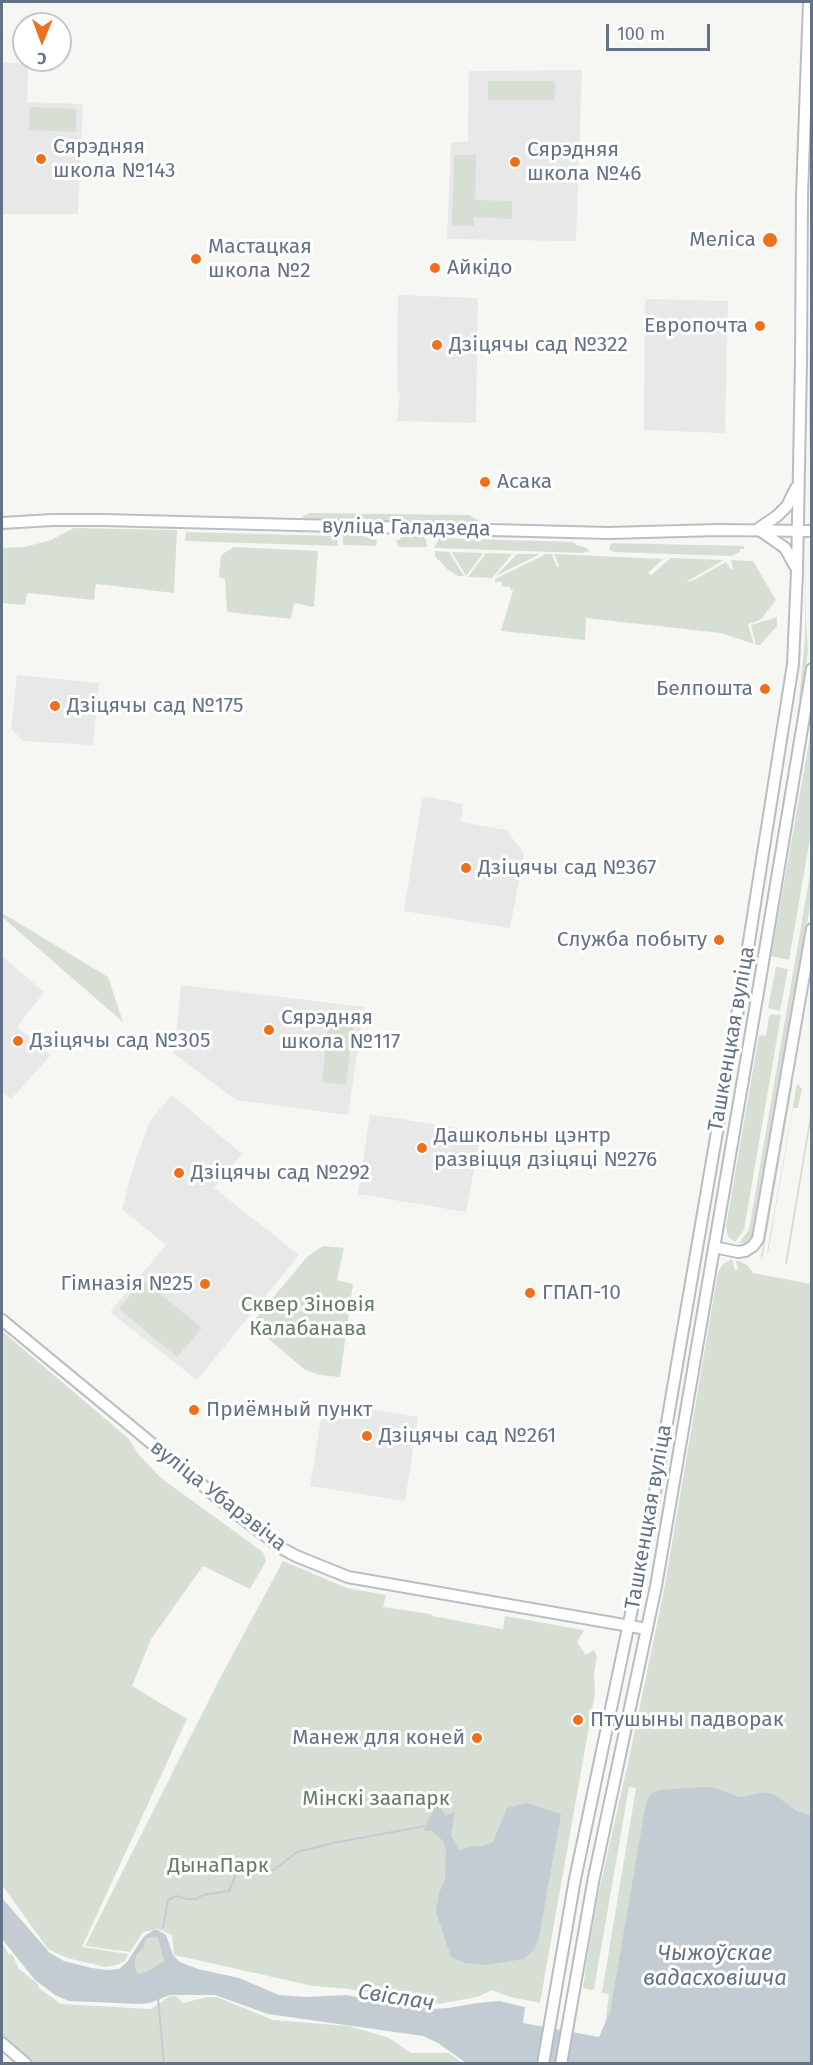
<!DOCTYPE html>
<html>
<head>
<meta charset="utf-8">
<style>
  body { margin:0 }
  #map { position:relative; width:813px; height:2065px; overflow:hidden; background:#f6f7f3; font-family:"Fira Sans",sans-serif }
  canvas { display:block }
  .frame { position:absolute; inset:0; border:3px solid #647287; pointer-events:none }
  .north { position:absolute; left:12px; top:12px; width:60px; height:60px; box-sizing:border-box; background:#fff; border:2px solid #c1c7cf; border-radius:50%; rotate:181deg; font-size:16px; font-weight:700; line-height:24px; text-align:center; color:#647287 }
  .north::after { content:''; display:block; margin:auto; width:21px; height:27px; background:#ee6f1c; clip-path:polygon(50% 0,100% 100%,50% 72%,0 100%) }
  .scale { position:absolute; left:606px; top:24px; width:104px; height:27px; box-sizing:border-box; border:3px solid #647287; border-top:0; padding-left:8px; font-size:18px; line-height:21px; white-space:nowrap; color:#647287; -webkit-text-stroke:4px #fff; paint-order:stroke }
</style>
</head>
<body>
<div id="map">
<canvas width="813" height="2065"></canvas>
<div class="frame"></div>
<div class="north">С</div>
<div class="scale">100 m</div>
</div>
<script>
const c = document.querySelector('canvas').getContext('2d');
c.lineJoin = 'round';
function fillPath(path, color) {
  c.fillStyle = color;
  c.fill(path, 'evenodd');
}
function poly(rows) {
  const path = new Path2D();
  for (const r of rows) {
    path.moveTo(r[0], r[1]);
    for (let i = 2; i < r.length; i += 2) path.lineTo(r[i], r[i + 1]);
  }
  return path;
}
function stroke(path, color, width, dash) {
  c.strokeStyle = color;
  c.lineWidth = width;
  c.lineCap = dash ? 'butt' : 'round';
  c.setLineDash(dash || []);
  c.stroke(path);
}
function drawText(font, color, halo, rows, align = 'center') {
  c.font = font + ' "Fira Sans",sans-serif';
  c.lineWidth = 6;
  c.setLineDash([]);
  c.textBaseline = 'middle';
  c.strokeStyle = halo;
  c.fillStyle = color;
  for (const [text, x, y, turn = 0] of rows) {
    c.save();
    c.translate(x, y);
    c.rotate((+turn || 0) * Math.PI / 180);
    c.textAlign = isNaN(turn) ? turn : align;
    if (halo) c.strokeText(text, 0, 0);
    c.fillText(text, 0, 0);
    c.restore();
  }
}
fillPath(poly([
  [2,62,28,64,27,102,83,104,78,214,2,214],
  [582,70,576,241,447,239,451,143,468,141,469,71],
  [398,295,478,298,476,423,397,421,400,392,397,391],
  [645,299,728,301,725,433,644,430],
  [17,675,99,683,93,745,23,741,11,728],
  [429,797,463,804,461,822,506,830,524,853,510,928,404,911,422,799],
  [2,956,44,992,17,1027,51,1055,11,1099,2,1092],
  [181,985,364,1007,348,1115,236,1100,174,1054],
  [172,1095,242,1154,214,1188,299,1255,197,1380,110,1312,166,1245,122,1209,136,1158,150,1121],
  [370,1114,481,1132,466,1212,358,1194],
  [324,1401,418,1417,405,1501,310,1486]
]), '#e7e8e7');
fillPath(poly([
  [488,81,555,81,555,100,488,100],
  [30,107,76,109,76,132,29,130],
  [454,155,476,155,475,200,512,201,512,219,474,217,474,226,452,225],
  [811,184,812,518,811,518,809,416],
  [310,513,469,515,481,522,484,525,301,521,303,516],
  [74,528,177,530,174,593,96,584,94,600,27,593,25,605,2,603,2,548,23,547,49,541],
  [186,532,337,536,338,546,185,541],
  [343,535,361,535,377,540,376,546,343,545],
  [423,536,426,540,427,547,399,547,396,541,403,537],
  [439,538,573,542,578,546,585,547,590,551,582,553,434,548],
  [611,543,744,546,744,549,740,549,740,552,732,556,613,552,609,549],
  [806,543,806,618,808,652,801,700,799,701,805,638],
  [234,547,318,551,314,607,294,603,291,619,227,612,225,579,219,577,221,555],
  [435,551,449,552,464,576,458,576,448,570,435,556],
  [452,552,483,553,466,576],
  [486,553,512,554,492,578,468,577],
  [517,554,540,554,496,576],
  [546,554,552,554,557,567,559,566,554,554,663,559,648,573,651,575,671,558,724,560,686,582,694,580,726,562,731,569,733,569,731,560,753,561,776,600,761,619,752,623,750,622,748,625,754,644,721,633,586,618,585,640,501,631,513,590,510,590,510,587,502,586,502,582,495,582,495,579],
  [777,617,777,626,760,645,756,645,751,625],
  [811,731,811,833,789,960,771,956],
  [811,868,811,901,754,1236,748,1243,739,1243,749,1230],
  [2,913,108,977,123,1022,2,917],
  [776,967,788,969,780,1011,768,1008],
  [330,1010,355,1013,346,1085,322,1082],
  [773,1014,781,1015,744,1230,735,1242,728,1237,726,1226,759,1035,766,1036,769,1016],
  [793,1082,762,1260,761,1256,791,1085],
  [797,1083,802,1089,798,1108,793,1108,768,1253,767,1253],
  [811,1110,811,1121,787,1264,785,1263],
  [323,1246,344,1248,337,1280,353,1284,340,1377,320,1375,305,1370,251,1324,307,1257],
  [732,1259,735,1270,738,1270,736,1261,740,1261,748,1266,753,1273,811,1284,811,1815,797,1811,774,1794,764,1792,740,1797,716,1788,659,1790,610,2012,605,2025,609,1994,602,1993,636,1788,629,1787,594,1989,591,1990,583,1988,588,1953,598,1896,631,1749,664,1590,718,1272,723,1264],
  [143,1280,202,1328,177,1357,119,1309],
  [2,1331,129,1439,138,1454,161,1478,263,1552,266,1561,250,1589,203,1566,151,1639,132,1686,187,1719,82,1947,128,1954,125,1961,116,1965,106,1967,67,1958,48,1949,2,1885],
  [283,1561,347,1588,386,1595,383,1607,431,1614,432,1616,503,1629,505,1616,584,1630,577,1642,586,1655,594,1650,597,1657,594,1674,595,1693,540,2003,510,1997,492,1990,477,1997,438,2004,348,1989,313,1986,174,1955,172,1935,158,1929,143,1932,130,1952,85,1946,218,1682],
  [150,1937,155,1937,158,1939,164,1961,146,1972,138,1974,135,1967,136,1956,146,1940],
  [2,1942,9,1955,12,1954,19,1969,38,1984,39,1988,61,2004,151,2009,170,1996,176,1996,183,2003,207,1997,217,1997,273,2020,349,2026,389,2038,411,2053,449,2053,462,2063,32,2063,2,2035]
]), '#d7dfd4');
fillPath(poly([
  [703,1787,716,1788,740,1797,764,1792,774,1794,797,1811,811,1815,811,2063,466,2063,438,2043,423,2036,268,2014,215,1995,170,1995,150,2003,139,2004,69,2001,55,1995,35,1980,2,1939,2,1898,50,1953,64,1961,92,1968,107,1970,119,1969,127,1962,144,1936,154,1930,158,1930,166,1935,173,1955,180,1962,198,1969,239,1978,279,1995,307,1997,345,1995,432,2009,448,2008,477,2003,499,2001,525,2007,523,2023,599,2037,610,2012,646,1803,651,1794,659,1790],
  [150,1937,155,1937,158,1939,164,1961,146,1972,138,1974,135,1967,136,1956,143,1948,146,1940],
  [527,1803,561,1814,539,1937,534,1950,524,1959,486,1965,465,1963,451,1957,436,1912,439,1893,445,1880,446,1851,443,1841,432,1831,424,1831,425,1826,435,1807,440,1807,446,1816,455,1811,451,1836,459,1850,474,1846,483,1846,493,1842,507,1808]
]), '#c4ccd3');
stroke(poly([
  [163,1928,168,1900,176,1896,188,1899,196,1899,203,1895,229,1891,235,1877,233,1869,236,1860,242,1862,248,1872,256,1867,261,1871,274,1870,297,1852,333,1843,425,1826],
  [158,1998,164,2064]
]), '#c4ccd3', 2);
const secondary = poly([
  [2,523,52,520,103,520,608,533,718,530,812,531],
  [714,1247,738,1252,745,1251,753,1246,758,1239,812,929],
  [2,1320,247,1522,283,1549,296,1556,348,1577,647,1629]
]);
const primary = poly([
  [795,566,785,548,758,529,777,516,787,506,796,488],
  [2,2043,26,2064],
  [543,2064,575,1879,648,1533,740,998,793,664,797,572,801,362,802,195,809,2],
  [561,2064,594,1877,656,1586,759,986,812,669]
]);
stroke(secondary, '#bbbec4', 14);
stroke(primary, '#b9bcc1', 14);
stroke(secondary, '#fff', 10);
stroke(primary, '#fff', 10);
for (const [x, y, r, color] of [
  [41,159,6,"#ee6f1c"],
  [515,162,6,"#ee6f1c"],
  [770,240,8,"#ee6f1c"],
  [196,259,6,"#ee6f1c"],
  [435,268,6,"#ee6f1c"],
  [760,326,6,"#ee6f1c"],
  [437,345,6,"#ee6f1c"],
  [485,482,6,"#ee6f1c"],
  [765,689,6,"#ee6f1c"],
  [55,706,6,"#ee6f1c"],
  [466,868,6,"#ee6f1c"],
  [719,940,6,"#ee6f1c"],
  [269,1030,6,"#ee6f1c"],
  [18,1041,6,"#ee6f1c"],
  [422,1148,6,"#ee6f1c"],
  [179,1173,6,"#ee6f1c"],
  [205,1284,6,"#ee6f1c"],
  [530,1293,6,"#ee6f1c"],
  [194,1410,6,"#ee6f1c"],
  [367,1436,6,"#ee6f1c"],
  [578,1720,6,"#ee6f1c"],
  [477,1738,6,"#ee6f1c"]
]) {
  const dot = new Path2D();
  dot.arc(x, y, r, 0, 2 * Math.PI);
  c.fillStyle = color;
  c.fill(dot);
  stroke(dot, '#fff', 2);
}
drawText('21px', '#647287', '#fff', [
  ["Сярэдняя",53,147],
  ["школа №143",53,171],
  ["Сярэдняя",527,150],
  ["школа №46",527,174],
  ["Меліса",756,240,"right"],
  ["Мастацкая",208,247],
  ["школа №2",208,271],
  ["Айкідо",447,268],
  ["Европочта",748,326,"right"],
  ["Дзіцячы сад №322",449,345],
  ["Асака",497,482],
  ["Белпошта",753,689,"right"],
  ["Дзіцячы сад №175",67,706],
  ["Дзіцячы сад №367",478,868],
  ["Служба побыту",707,940,"right"],
  ["Сярэдняя",281,1018],
  ["школа №117",281,1042],
  ["Дзіцячы сад №305",30,1041],
  ["Дашкольны цэнтр",434,1136],
  ["развіцця дзіцяці №276",434,1160],
  ["Дзіцячы сад №292",191,1173],
  ["Гімназія №25",193,1284,"right"],
  ["ГПАП-10",542,1293],
  ["Приёмный пункт",206,1410],
  ["Дзіцячы сад №261",379,1436],
  ["Птушыны падворак",590,1720],
  ["Манеж для коней",465,1738,"right"]
], 'left');
drawText('21px', '#647287', '#fff', [
  ["вуліца Галадзеда",406,528,1],
  ["Ташкенцкая вуліца",732,1039,-80],
  ["вуліца Убарэвіча",218,1496,38],
  ["Ташкенцкая вуліца",649,1517,-80]
]);
drawText('21px', '#647d63', '#fff', [
  ["Сквер Зіновія",308,1305],
  ["Калабанава",308,1329],
  ["Мінскі заапарк",376,1799],
  ["ДынаПарк",218,1866]
]);
drawText('italic 22px', '#5f7383', '#fff', [
  ["Чыжоўскае",715,1954],
  ["вадасховішча",715,1979],
  ["Свіслач",396,1998,9]
]);
</script>
</body>
</html>
